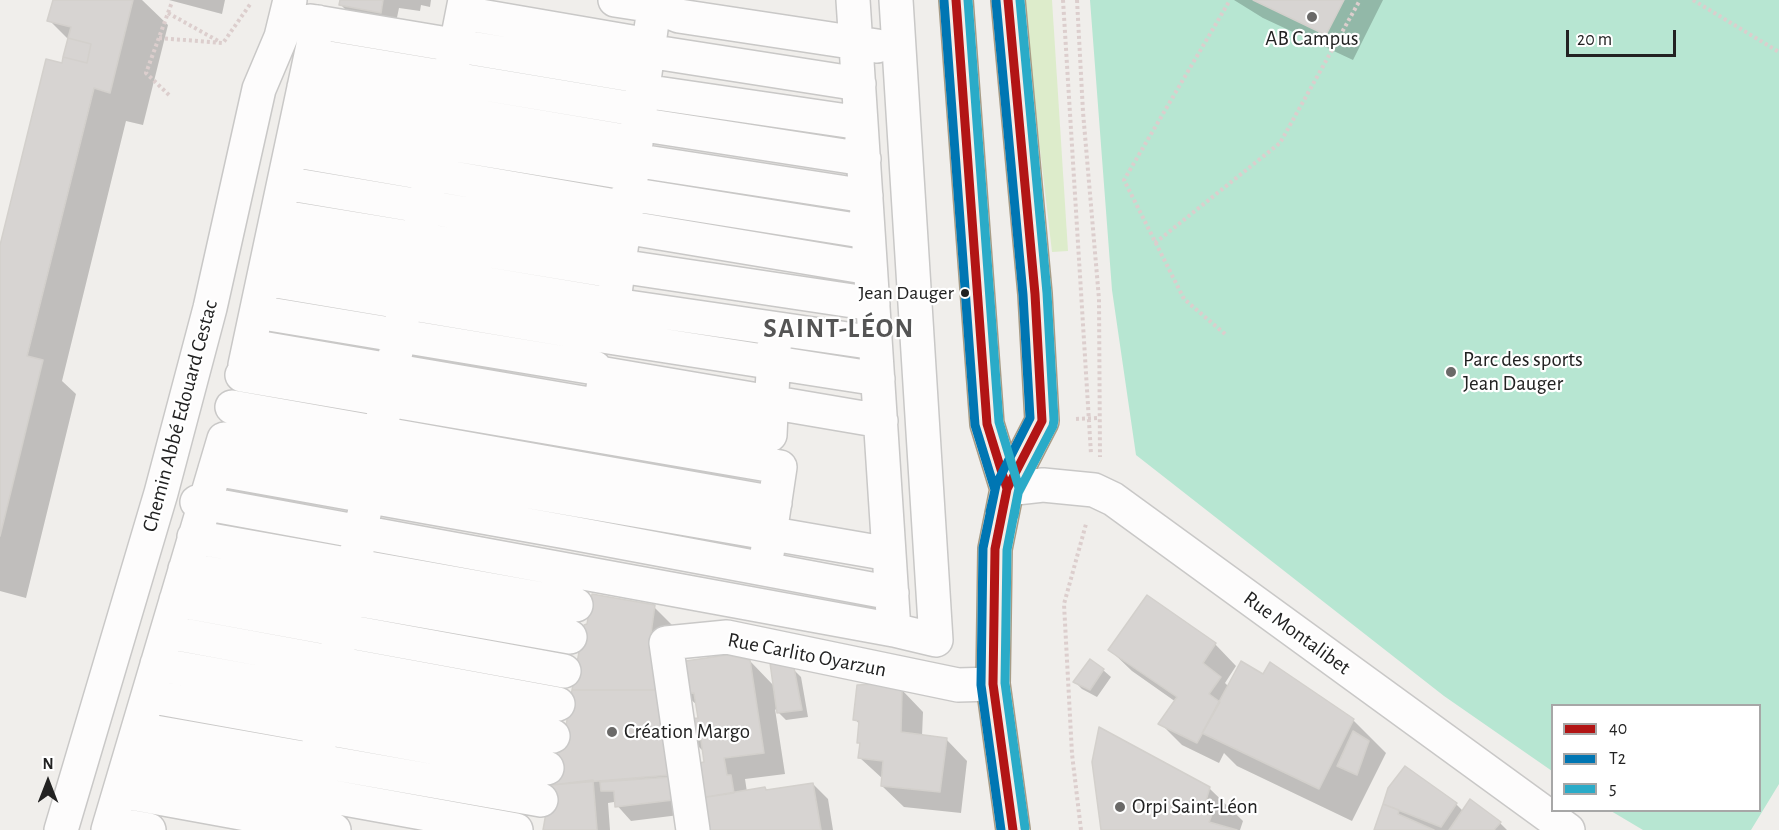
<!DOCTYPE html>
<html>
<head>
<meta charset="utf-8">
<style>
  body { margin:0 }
  #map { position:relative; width:1779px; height:830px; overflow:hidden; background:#f0eeeb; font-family:"Alegreya Sans",sans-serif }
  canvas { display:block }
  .legend { position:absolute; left:1551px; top:704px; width:210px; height:108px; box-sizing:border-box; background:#fff; border:2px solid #a7a7a7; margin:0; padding:8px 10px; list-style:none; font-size:18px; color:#222 }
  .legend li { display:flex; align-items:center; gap:12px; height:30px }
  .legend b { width:30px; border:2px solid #a7a7a7 }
  .north { position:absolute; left:18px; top:752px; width:60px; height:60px; -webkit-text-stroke:4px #fff; paint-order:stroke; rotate:0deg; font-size:16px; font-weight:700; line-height:24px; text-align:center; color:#222 }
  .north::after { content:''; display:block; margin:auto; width:21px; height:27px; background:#222; clip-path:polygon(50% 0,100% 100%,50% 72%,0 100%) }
  .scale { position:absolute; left:1566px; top:30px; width:110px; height:27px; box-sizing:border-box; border:3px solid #222; border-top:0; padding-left:8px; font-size:18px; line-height:21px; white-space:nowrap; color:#222; -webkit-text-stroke:4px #fff; paint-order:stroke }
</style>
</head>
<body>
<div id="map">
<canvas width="1779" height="830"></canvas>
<ul class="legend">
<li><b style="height:8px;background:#b21515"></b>40</li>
<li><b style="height:8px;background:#0076b3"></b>T2</li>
<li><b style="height:8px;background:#2aabc8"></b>5</li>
</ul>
<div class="north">N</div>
<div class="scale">20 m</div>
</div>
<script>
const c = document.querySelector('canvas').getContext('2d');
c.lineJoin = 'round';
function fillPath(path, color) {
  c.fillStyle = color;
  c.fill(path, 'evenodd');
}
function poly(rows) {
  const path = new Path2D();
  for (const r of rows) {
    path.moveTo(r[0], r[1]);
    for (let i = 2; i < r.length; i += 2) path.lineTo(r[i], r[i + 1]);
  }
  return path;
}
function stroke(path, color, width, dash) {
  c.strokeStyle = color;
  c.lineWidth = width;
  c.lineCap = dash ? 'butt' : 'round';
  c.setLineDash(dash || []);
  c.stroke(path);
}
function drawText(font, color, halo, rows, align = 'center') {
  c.font = font + ' "Alegreya Sans",sans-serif';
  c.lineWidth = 4.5;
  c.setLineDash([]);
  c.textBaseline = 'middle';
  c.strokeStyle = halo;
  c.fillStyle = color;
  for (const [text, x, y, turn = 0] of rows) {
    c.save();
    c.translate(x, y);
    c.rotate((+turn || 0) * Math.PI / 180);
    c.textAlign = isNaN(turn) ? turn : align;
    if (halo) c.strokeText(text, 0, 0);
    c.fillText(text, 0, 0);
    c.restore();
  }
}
fillPath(poly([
  [1025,0,1052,0,1068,251,1052,252,1027,37]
]), '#ddeccb');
fillPath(poly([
  [1090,0,1779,0,1779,784,1751,830,1643,830,1611,811,1760,810,1760,706,1552,706,1552,771,1444,696,1136,455,1112,290]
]), '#b7e6d2');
fillPath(poly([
  [55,0,142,0,168,25,143,125,126,121,62,381,76,394,26,598,0,591,0,252,63,65,69,40,49,20],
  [169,0,225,0,222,14],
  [341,0,431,0,430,7,421,5,420,11,399,8,395,27,355,19,340,4],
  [1234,0,1383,0,1353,60,1263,18],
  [1147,597,1215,644,1236,666,1225,683,1229,687,1264,676,1353,720,1386,753,1352,821,1237,766,1224,753,1219,763,1182,745,1160,723,1176,702,1132,671,1110,650],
  [654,607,675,628,687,814,631,821,614,802,608,803,610,830,545,830],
  [750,661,774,686,794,670,801,677,808,717,786,720,775,709,785,774,745,779,747,792,767,791,813,784,828,799,833,830,706,830,704,752,692,740,699,719,698,706,685,694],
  [1103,670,1111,677,1097,697,1082,689,1075,682],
  [902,690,923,712,922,736,946,739,967,761,961,813,904,807,882,786,883,779,860,758,861,745,858,742,860,725,855,719],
  [1209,788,1243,821,1240,830,1103,830],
  [1389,789,1456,804,1463,811,1500,823,1507,830,1375,830]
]), '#0003');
const building = poly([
  [53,0,133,0,110,93,94,88,27,356,43,360,0,536,0,245,46,59,62,63,63,57,87,63,91,44,68,38,71,27,47,21,53,0],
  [340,0,383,0,381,13,339,5,340,0],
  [1253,0,1344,0,1326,35,1253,0],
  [68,38,91,44,87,63,63,57,68,38],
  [592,594,655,605,650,640,657,690,572,690,584,625,587,624,592,594],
  [1147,595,1216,643,1203,663,1221,677,1209,694,1220,702,1197,743,1158,724,1177,697,1108,650,1147,595],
  [727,655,750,660,764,753,724,758,727,775,731,775,734,793,700,798,695,764,704,762,701,740,691,741,687,719,698,718,694,693,683,694,679,662,727,655],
  [1090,659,1104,669,1090,690,1073,682,1090,659],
  [1241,661,1263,674,1270,662,1354,719,1319,789,1202,733,1241,661],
  [770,663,794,668,802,710,777,713,770,663],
  [877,684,902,689,901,732,947,738,940,792,881,786,883,761,858,758,860,743,857,743,859,721,853,720,857,685,877,684],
  [572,690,657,690,670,775,551,785,561,732,565,732,572,690],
  [1099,727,1210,787,1205,804,1215,807,1209,822,1237,830,1101,830,1092,762,1099,727],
  [1353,731,1369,741,1357,775,1337,766,1353,731],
  [1405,766,1457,803,1441,827,1383,804,1388,788,1405,766],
  [670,777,673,800,615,807,614,791,601,791,600,782,670,777],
  [593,780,597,830,543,830,551,785,593,780],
  [813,783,821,830,705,830,700,798,765,787,766,790,813,783],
  [1470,799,1501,822,1494,830,1449,830,1470,799],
  [1383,804,1399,810,1398,814,1434,830,1374,830,1383,804]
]);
fillPath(building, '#d7d4d2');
stroke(building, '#d3d0cc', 1.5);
const minor = poly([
  [615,0,654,6,679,16,877,46],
  [463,13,649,45],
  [310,21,644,77],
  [648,51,859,84],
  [311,55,640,110],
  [304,87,636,143],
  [643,91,861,123],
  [298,119,632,174],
  [638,124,864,159],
  [291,150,627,208],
  [633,160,866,196],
  [284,183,622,240],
  [629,194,868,232],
  [277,216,618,272],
  [624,227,870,268],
  [271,248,614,305,875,343],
  [619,266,873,304],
  [264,279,609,337,878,379],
  [615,293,655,0],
  [257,312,595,368],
  [250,346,770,435,775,329],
  [245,365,318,22],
  [242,375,780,467,767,554],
  [232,407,775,503],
  [597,429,605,374,881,421],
  [215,469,572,533,892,593],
  [1007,489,1043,485,1094,490,1113,499,1568,830],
  [197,502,894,630,853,0],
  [194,537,576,605],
  [185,569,570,637],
  [176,600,564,671],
  [894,630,936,640,896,0],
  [167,632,558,704],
  [157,664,553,736],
  [148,696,547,768],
  [138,729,541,800],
  [129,760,516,830],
  [120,791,334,830],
  [110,823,149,830],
  [61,830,161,493,210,308,259,89,281,37,290,0],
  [108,830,224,439,889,554],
  [302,830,465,0],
  [693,830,666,643,727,637,958,685,993,684]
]);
const major = poly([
  [956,0,987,424,1007,489],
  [1008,0,1035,294,1042,421,1007,489,995,549,993,684,1013,830]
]);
stroke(minor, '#c9c8c7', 36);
stroke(major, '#a79c86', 36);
stroke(poly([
  [1063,0,1091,454],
  [1077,0,1083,112,1099,299,1100,457],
  [1693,0,1779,52],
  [168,13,220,42],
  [159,38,223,43,251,3],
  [169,95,146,73,172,2],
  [1155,243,1280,143,1360,0],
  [1225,334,1184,299,1124,180,1230,0],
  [1076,419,1099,418],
  [1081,830,1072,754,1064,604,1086,524]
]), '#dccecd', 4, [3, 3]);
stroke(minor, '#fdfcfc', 33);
stroke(major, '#f3ede7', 33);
stroke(poly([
  [956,0,987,424,1007,489,1002,514],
  [1008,0,1035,294,1042,421,1007,489,995,549,993,684,1013,830]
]), '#b21515', 9);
stroke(poly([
  [944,1,975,425,995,490,990,512],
  [996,1,1023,295,1030,418,996,485,983,548,981,685,1001,830]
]), '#0076b3', 9);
stroke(poly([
  [968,0,999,422,1019,488,1014,516],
  [1020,0,1047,293,1054,420,1053,426,1018,493,1007,550,1005,683,1025,828]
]), '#2aabc8', 9);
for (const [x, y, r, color] of [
  [1312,17,6,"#6a6968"],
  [965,293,5,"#222"],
  [1451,372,6,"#6a6968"],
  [612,732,6,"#6a6968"],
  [1120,807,6,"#6a6968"]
]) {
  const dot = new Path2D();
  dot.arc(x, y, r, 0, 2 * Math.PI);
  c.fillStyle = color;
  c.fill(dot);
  stroke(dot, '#fff', 2);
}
drawText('20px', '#222', '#fff', [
  ["Jean Dauger",954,293]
], 'right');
drawText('21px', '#222', '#fff', [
  ["AB Campus",1312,39,"center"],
  ["Parc des sports",1463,360],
  ["Jean Dauger",1463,384],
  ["Création Margo",624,732],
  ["Orpi Saint-Léon",1132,807]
], 'left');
drawText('21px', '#222', '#fff', [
  ["Chemin Abbé Edouard Cestac",180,416,-75],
  ["Rue Montalibet",1297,633,36],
  ["Rue Carlito Oyarzun",807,655,11]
]);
c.letterSpacing = '1.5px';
drawText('bold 27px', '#555', '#fff', [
  ["SAINT-LÉON",839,329]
]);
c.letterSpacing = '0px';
</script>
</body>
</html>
